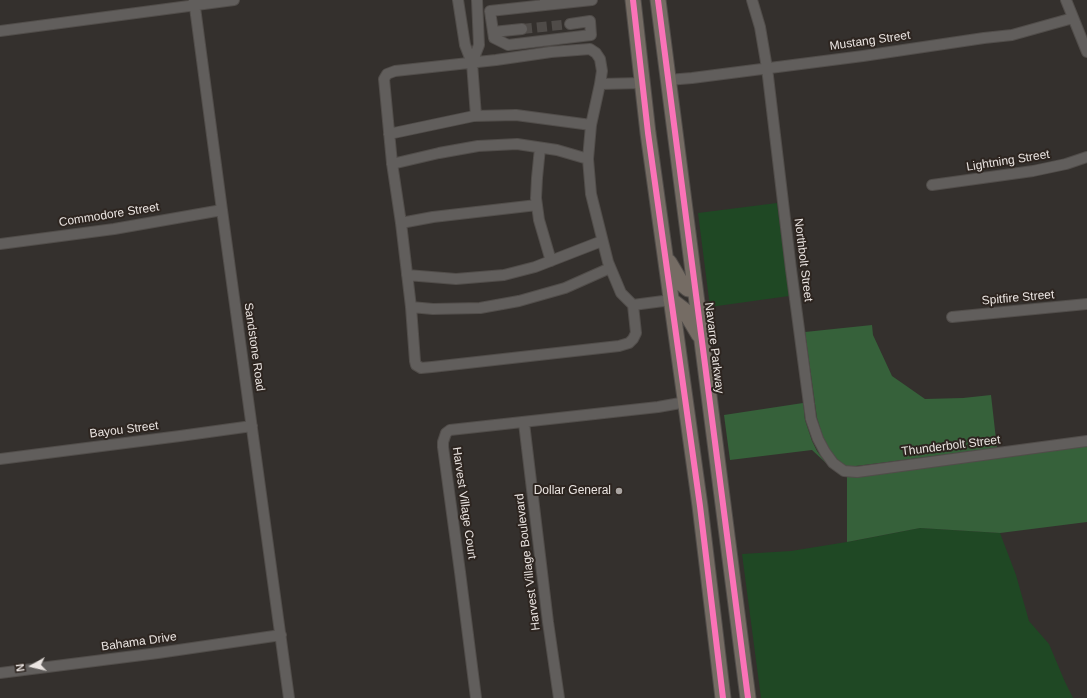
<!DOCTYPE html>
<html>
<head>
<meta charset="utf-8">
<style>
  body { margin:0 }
  #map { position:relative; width:1087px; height:698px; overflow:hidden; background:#34302d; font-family:Helvetica,sans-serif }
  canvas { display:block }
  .north { position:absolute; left:12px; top:646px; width:40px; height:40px; -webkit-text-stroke:3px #2d2520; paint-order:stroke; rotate:262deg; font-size:11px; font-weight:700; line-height:16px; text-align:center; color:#eae4e1 }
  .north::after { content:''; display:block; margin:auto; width:14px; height:18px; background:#eae4e1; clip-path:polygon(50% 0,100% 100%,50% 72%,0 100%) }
</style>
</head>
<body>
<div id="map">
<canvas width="1087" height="698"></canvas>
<div class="north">N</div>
</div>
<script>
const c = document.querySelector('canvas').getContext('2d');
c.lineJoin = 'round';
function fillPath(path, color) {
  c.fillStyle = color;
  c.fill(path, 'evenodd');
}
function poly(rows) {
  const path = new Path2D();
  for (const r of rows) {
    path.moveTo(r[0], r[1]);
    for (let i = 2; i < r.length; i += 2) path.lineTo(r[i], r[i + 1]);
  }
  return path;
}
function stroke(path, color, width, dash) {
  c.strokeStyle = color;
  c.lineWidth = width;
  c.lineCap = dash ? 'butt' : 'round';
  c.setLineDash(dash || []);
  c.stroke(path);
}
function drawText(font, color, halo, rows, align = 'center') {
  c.font = font + ' Helvetica,sans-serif';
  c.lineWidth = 4;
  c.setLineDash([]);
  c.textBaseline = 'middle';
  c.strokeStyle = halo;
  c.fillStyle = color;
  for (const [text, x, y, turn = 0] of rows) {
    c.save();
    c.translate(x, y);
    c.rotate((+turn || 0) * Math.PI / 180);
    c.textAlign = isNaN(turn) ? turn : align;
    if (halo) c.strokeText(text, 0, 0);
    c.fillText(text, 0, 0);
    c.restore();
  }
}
fillPath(poly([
  [777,203,789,296,710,307,698,213],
  [920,528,1000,533,1016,575,1029,621,1049,644,1065,682,1073,698,761,698,742,554,791,551,853,541]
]), '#1f4824');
fillPath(poly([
  [872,325,873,335,892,376,925,399,963,398,991,395,997,448,856,466,846,466,837,459,830,450,823,437,817,418,805,332],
  [803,401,805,420,812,441,817,451,826,463,812,450,730,460,724,415,803,403],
  [1087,446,1087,522,1000,533,920,528,847,542,847,476,999,458]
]), '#36613a');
stroke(poly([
  [522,29,570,24]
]), '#4f4b48', 10, [10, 5]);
const minor = poly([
  [194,0,222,210,289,698],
  [458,0,465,45,472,63,476,116],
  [545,0,545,5,490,11,494,38,508,45,591,35,590,21,570,24],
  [752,0,760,27,767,68,791,269,811,419,818,439,825,452,833,463,844,471,857,472,1087,441],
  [1066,0,1087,52],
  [545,5,592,0],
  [0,31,234,0],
  [493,32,522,29],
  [472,63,479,45,477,0],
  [668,80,692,78,863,56,984,38,1012,35,1073,18],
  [642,83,600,84,602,71,600,59,596,53,590,49,551,52,496,60,395,71,387,74,384,79,392,163,401,223,411,307,415,361,416,365,421,368,432,367,619,346,629,343,633,339,636,333,633,305,671,300],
  [600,84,591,125,588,159,591,194,608,262,621,293,633,305],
  [389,134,474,116,516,115,591,125],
  [540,148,537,178,536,198,539,220,551,261],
  [392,164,439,153,478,146,517,144,557,150,588,159],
  [932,185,1033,171,1066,164,1087,157],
  [401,223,433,217,537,205],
  [0,244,114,229,222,210],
  [407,275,456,279,504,275,535,267,602,241],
  [411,307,433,309,480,308,519,301,565,288,610,268],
  [952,317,1087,304],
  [524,423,548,622,559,698],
  [0,459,180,436,252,426],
  [0,673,158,653,281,635],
  [476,698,460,572,443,447,443,442,446,433,450,430,658,407,686,402]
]);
const highway = poly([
  [633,0,648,133,700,506,723,698],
  [658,0,748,698],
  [669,262,682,284,688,289,695,289],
  [671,300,684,310,699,335]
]);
stroke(minor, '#514d4a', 12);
stroke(highway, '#514d4a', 17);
stroke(minor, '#615e5c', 10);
stroke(highway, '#756c64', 15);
stroke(poly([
  [633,0,648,133,700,506,723,698],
  [658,0,748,698]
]), '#fb73b8', 6);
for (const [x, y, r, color] of [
  [619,491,4,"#aaa5a2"]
]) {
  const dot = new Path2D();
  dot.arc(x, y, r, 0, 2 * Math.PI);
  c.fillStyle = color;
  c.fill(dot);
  stroke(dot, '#2d2520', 1.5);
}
drawText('12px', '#eae4e1', '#2d2520', [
  ["Mustang Street",870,41,-8],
  ["Lightning Street",1008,161,-9],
  ["Commodore Street",109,215,-9],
  ["Northbolt Street",803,260,83],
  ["Spitfire Street",1018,298,-5],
  ["Sandstone Road",254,347,82],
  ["Navarre Parkway",714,348,83],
  ["Bayou Street",124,430,-7],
  ["Thunderbolt Street",951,446,-7],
  ["Harvest Village Court",464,503,82],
  ["Harvest Village Boulevard",528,562,-97],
  ["Bahama Drive",139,642,-8]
]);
drawText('12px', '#eae4e1', '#2d2520', [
  ["Dollar General",611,491]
], 'right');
</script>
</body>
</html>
